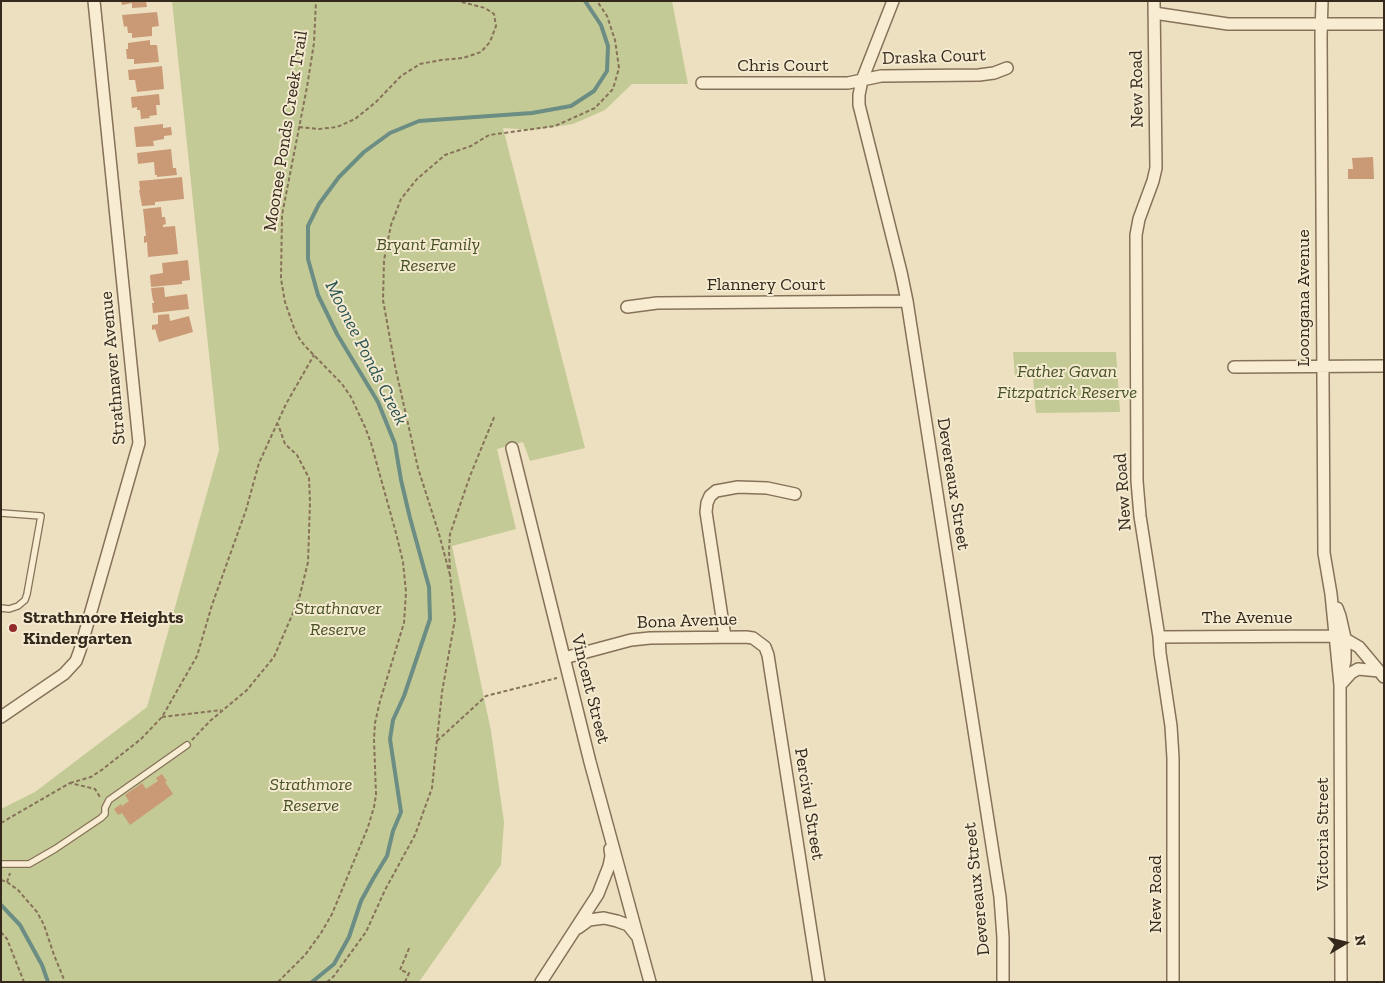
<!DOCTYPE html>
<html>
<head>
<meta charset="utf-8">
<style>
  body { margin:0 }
  #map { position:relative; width:1385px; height:983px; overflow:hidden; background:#ede0c0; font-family:"Zilla Slab",serif }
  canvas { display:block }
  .frame { position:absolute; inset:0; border:2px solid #35291d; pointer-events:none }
  .north { position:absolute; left:1320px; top:918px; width:50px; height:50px; -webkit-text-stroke:4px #f4ead0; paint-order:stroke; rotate:81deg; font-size:14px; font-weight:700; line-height:20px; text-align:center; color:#35291d }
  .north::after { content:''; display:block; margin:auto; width:18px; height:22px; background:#35291d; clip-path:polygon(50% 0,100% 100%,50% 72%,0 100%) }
</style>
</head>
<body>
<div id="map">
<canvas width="1385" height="983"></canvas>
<div class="frame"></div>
<div class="north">N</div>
</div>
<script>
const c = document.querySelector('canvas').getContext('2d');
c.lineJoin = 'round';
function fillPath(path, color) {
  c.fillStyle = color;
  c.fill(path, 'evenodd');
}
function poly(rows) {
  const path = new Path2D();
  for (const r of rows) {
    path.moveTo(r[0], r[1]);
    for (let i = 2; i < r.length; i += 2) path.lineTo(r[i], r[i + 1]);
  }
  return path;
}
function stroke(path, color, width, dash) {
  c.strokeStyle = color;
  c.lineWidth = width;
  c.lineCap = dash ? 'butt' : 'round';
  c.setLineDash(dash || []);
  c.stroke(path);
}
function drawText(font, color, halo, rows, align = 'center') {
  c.font = font + ' "Zilla Slab",serif';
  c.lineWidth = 4;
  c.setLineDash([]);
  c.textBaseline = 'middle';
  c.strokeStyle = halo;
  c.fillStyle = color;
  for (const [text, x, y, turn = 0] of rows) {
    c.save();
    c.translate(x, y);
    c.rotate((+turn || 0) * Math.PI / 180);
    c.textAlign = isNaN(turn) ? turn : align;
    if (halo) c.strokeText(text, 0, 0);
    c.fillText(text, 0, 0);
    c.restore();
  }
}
fillPath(poly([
  [172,1,672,1,688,84,632,84,605,110,573,124,532,130,503,128,585,448,530,461,523,442,497,449,516,529,452,546,491,731,504,822,501,865,419,982,1,982,1,809,35,792,147,707,219,450],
  [1013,352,1116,352,1120,412,1036,413,1033,378,1015,376]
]), '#c4ca95');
stroke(poly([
  [1,905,20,925,42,965,48,982],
  [312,982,334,964,349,937,361,901,373,879,387,856,393,831,401,812,390,739,393,720,404,696,430,619,429,587,410,518,401,480,395,444,378,402,337,334,318,295,308,259,308,226,319,204,339,177,364,152,390,133,419,121,532,113,571,106,594,91,607,71,608,46,601,25,585,1]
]), '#6b8d84', 4);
fillPath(poly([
  [121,1,146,1,147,7,132,8,132,3,122,5],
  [157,12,159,26,152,27,152,36,132,38,132,33,128,33,127,26,124,27,122,15],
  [150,40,150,45,157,45,159,62,134,64,134,59,127,59,126,49,128,49,128,43],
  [162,66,164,89,137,92,135,80,129,80,128,70],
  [159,94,160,105,156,105,157,115,149,116,150,118,141,119,140,110,137,110,137,107,132,108,131,97],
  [163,124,163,128,171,127,172,135,164,136,164,139,153,141,154,146,136,147,134,127],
  [171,149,173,168,176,168,177,175,157,177,157,175,155,175,154,162,138,164,137,153],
  [1373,157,1374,179,1348,179,1348,169,1353,169,1352,158],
  [182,177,184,199,155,202,155,205,142,206,139,190,140,190,139,181],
  [161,207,162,217,165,217,166,224,163,225,163,227,175,226,178,254,148,257,147,242,144,243,144,236,146,236,143,209],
  [188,260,190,280,182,281,182,284,151,287,150,275,163,273,162,263],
  [164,287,165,297,187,294,189,309,153,313,152,303,154,303,154,301,153,301,151,288],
  [169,314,170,321,189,316,193,332,159,342,155,329,152,330,152,325,158,324,158,315],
  [162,774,167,781,165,782,173,794,130,825,122,813,118,815,114,809,121,804,122,806,129,801,125,795,142,783,146,789,158,781,156,778]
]), '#ca9a77');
const service = poly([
  [1,513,41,516,27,594,25,600,18,606,9,609,1,608],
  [1,864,29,864,55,849,101,818,105,814,105,808,109,800,187,745]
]);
const minor = poly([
  [893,1,862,80,859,95,859,105,901,272,907,301,1000,897,1003,938,1003,982],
  [1154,1,1156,168,1153,181,1139,219,1136,235,1137,481,1140,516,1159,637,1160,653,1171,726,1173,758,1173,982],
  [1322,1,1321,36,1324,553,1331,594,1340,685,1341,982],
  [1154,13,1228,24,1384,24],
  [702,83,848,83,881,76,979,75,994,73,1007,68],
  [627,307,657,303,907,301],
  [1234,367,1384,366],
  [512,448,590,762,650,982],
  [1337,608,1340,616,1345,638,1345,661,1342,673],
  [725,637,706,512,707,503,710,496,716,491,738,487,767,488,795,494],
  [1159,637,1340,636,1359,647,1384,677],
  [564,658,631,640,650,638,746,637,753,638,765,647,768,655,819,982],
  [1341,684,1351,673,1358,669,1379,671],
  [1,717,64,674,76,661,80,650,139,443,94,1],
  [578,928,589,920,604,918,617,921,628,925,636,935],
  [541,982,598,894,609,866,611,856,610,849]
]);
stroke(service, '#867159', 8);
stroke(minor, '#867159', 14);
stroke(poly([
  [299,127,319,129,337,127,355,119,376,102,401,76,420,64,441,60,463,58,481,52,490,42,496,26,494,14,485,8,458,1],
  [450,569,449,551,450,534,470,476,495,415],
  [450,575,439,534,418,468,395,366,383,300,384,260,391,225,401,199,417,179,445,155,471,146,489,135,555,126,595,108,613,89,619,68,615,40,607,16,597,1],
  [162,717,221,710],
  [192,740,210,721,247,690,274,657,299,599,308,562,310,502,309,478,297,455,285,444,278,424],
  [437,741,486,696,557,678],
  [70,783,91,777,103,769,141,739,162,717,197,656,212,605,246,510,259,463,286,404,314,355],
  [1,823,70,783,95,789,100,797],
  [1,880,7,882,18,890,37,912,44,925,54,955,65,982],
  [7,882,10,873],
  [1,932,7,939,24,982],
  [278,982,305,955,321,933,332,914,368,827,374,807,376,795,374,739,375,723,380,701,404,623,406,592,403,562,396,533,371,443,365,427,351,397,342,384,305,346,299,338,294,328,285,302,281,279,282,215,307,87,314,43,316,1],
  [327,982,334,976,366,932,385,890,415,835,432,788,442,692,455,619,450,574],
  [405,982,409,973,400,970,410,946]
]), '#867159', 2, [4, 2.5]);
stroke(service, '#f8edd3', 5.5);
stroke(minor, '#f8edd3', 11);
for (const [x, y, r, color] of [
  [13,628,5,"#932a2a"]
]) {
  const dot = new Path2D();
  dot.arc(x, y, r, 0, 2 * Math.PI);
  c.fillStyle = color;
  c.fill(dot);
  stroke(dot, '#f4ead0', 2);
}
drawText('18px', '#35291d', '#f4ead0', [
  ["Draska Court",934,57,-2],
  ["Chris Court",783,66],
  ["New Road",1137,89,-91],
  ["Moonee Ponds Creek Trail",286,131,-81],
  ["Flannery Court",766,285],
  ["Loongana Avenue",1304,298,-90],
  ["Strathnaver Avenue",113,368,-95],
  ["Devereaux Street",953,484,81],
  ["New Road",1123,492,-94],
  ["The Avenue",1247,618],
  ["Bona Avenue",687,621,-2],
  ["Vincent Street",590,689,76],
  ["Percival Street",809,804,81],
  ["Victoria Street",1323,834,-90],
  ["Devereaux Street",977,889,-96],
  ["New Road",1156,894,-90]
]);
drawText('italic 18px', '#465124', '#f4ead0', [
  ["Bryant Family",428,245],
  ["Reserve",428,266],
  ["Father Gavan",1067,372],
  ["Fitzpatrick Reserve",1067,393],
  ["Strathnaver",338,609],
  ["Reserve",338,630],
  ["Strathmore",311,785],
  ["Reserve",311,806]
]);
drawText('bold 18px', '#35291d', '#f4ead0', [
  ["Strathmore Heights",23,618],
  ["Kindergarten",23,639]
], 'left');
drawText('italic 19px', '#2c5553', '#f4ead0', [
  ["Moonee Ponds Creek",366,353,63]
]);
</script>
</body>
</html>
